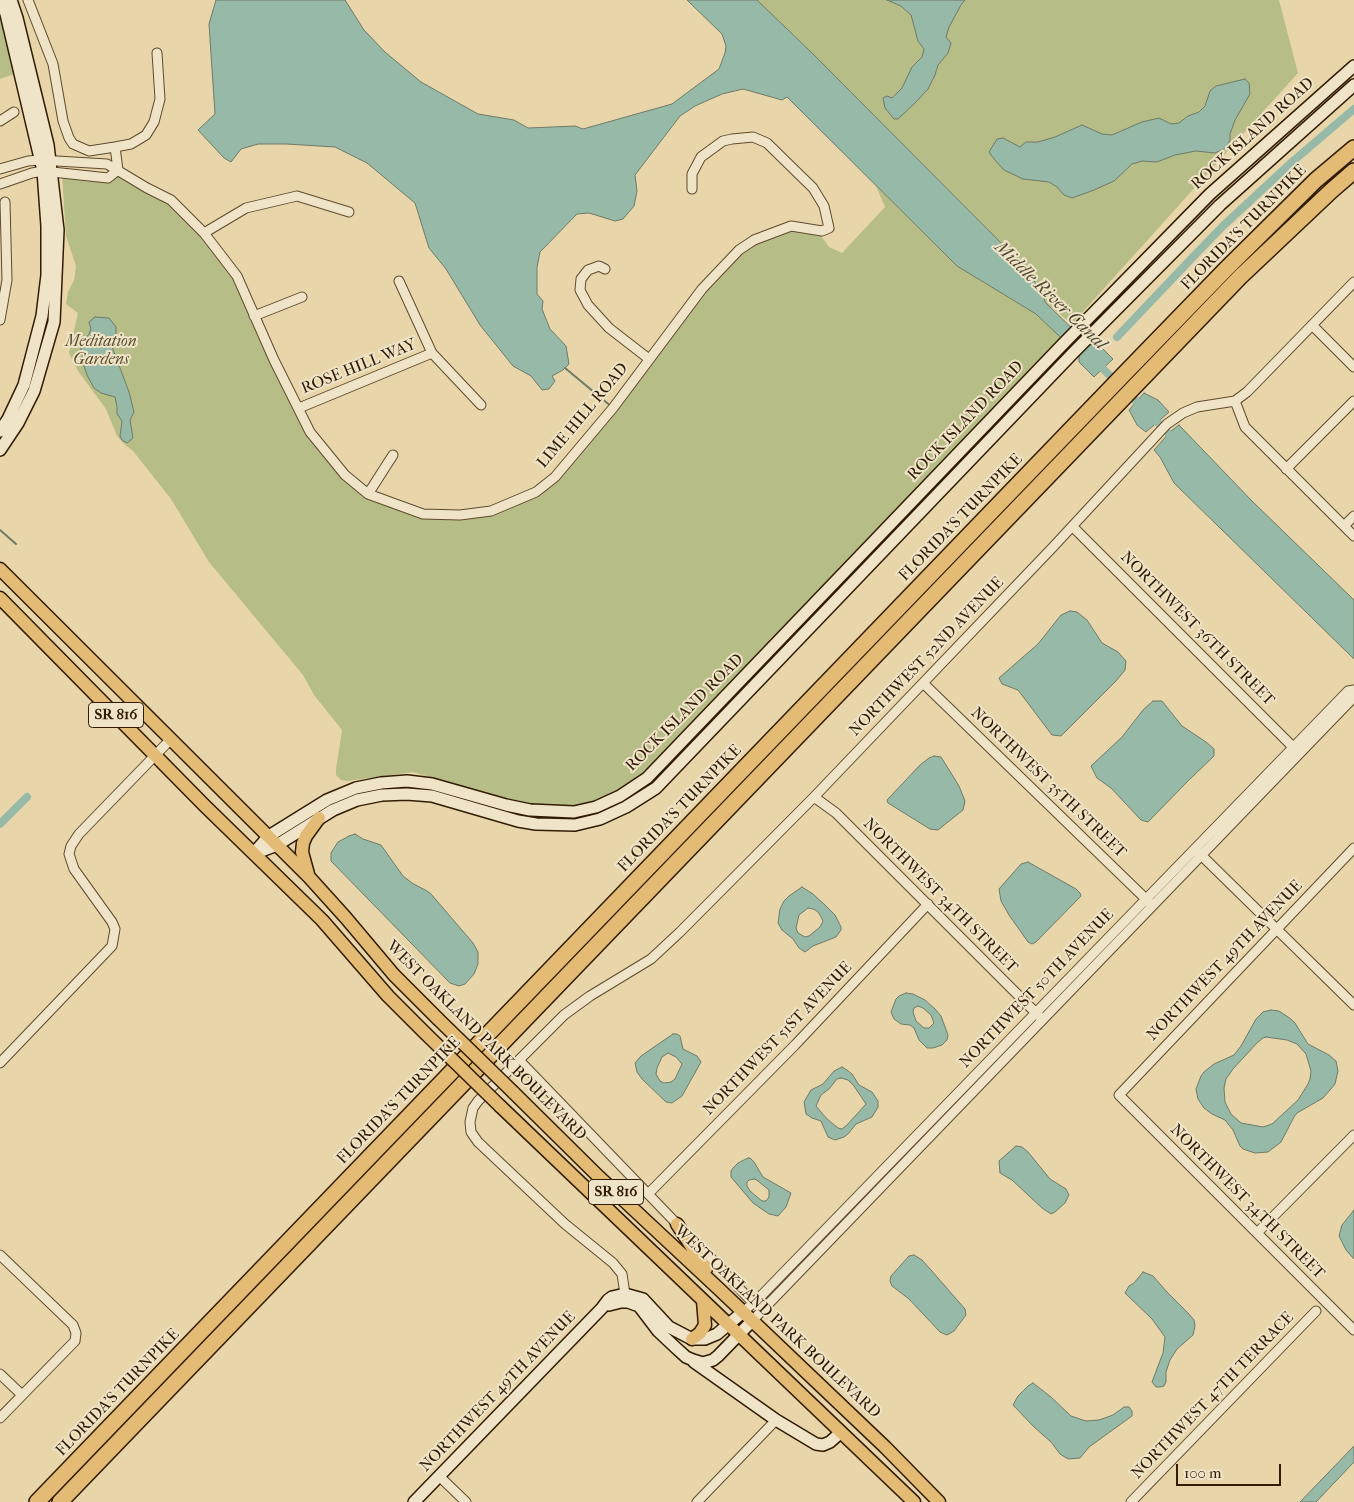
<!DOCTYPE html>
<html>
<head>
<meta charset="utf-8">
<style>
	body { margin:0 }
	#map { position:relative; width:1354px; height:1502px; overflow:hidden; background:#e8d6aa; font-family:"IM FELL French Canon",serif }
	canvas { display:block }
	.scale { position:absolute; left:1176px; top:1464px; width:105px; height:22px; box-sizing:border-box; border:2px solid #311c03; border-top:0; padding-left:6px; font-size:15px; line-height:18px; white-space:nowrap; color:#311c03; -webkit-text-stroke:4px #f0e4c8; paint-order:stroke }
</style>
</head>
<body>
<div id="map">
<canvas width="1354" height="1502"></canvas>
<div class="scale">100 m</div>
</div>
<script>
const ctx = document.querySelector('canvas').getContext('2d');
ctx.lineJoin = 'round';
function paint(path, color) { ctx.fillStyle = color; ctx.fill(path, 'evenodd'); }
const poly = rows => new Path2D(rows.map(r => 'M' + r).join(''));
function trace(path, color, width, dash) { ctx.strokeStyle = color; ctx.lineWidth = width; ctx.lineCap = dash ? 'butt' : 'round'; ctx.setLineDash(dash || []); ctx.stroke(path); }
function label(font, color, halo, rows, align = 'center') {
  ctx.font = font + ' "IM FELL French Canon",serif'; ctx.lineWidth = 4; ctx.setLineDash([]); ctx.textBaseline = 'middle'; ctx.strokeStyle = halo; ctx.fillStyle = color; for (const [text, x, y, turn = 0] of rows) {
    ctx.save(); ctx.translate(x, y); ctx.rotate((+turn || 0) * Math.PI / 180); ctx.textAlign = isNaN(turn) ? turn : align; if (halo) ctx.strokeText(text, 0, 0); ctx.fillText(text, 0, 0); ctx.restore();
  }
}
const green = poly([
	[757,0,1279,0,1298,73,1072,324,1045,302,1043,295,1026,268,814,55],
	[0,18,17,73,0,79],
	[118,170,171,200,237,276,310,432,368,494,423,514,491,511,536,492,554,477,649,359,739,250,791,226,821,236,829,247,842,253,885,207,876,186,957,266,1036,314,1064,340,646,775,599,805,553,809,498,798,413,772,347,781,341,780,336,775,336,769,342,730,314,695,303,675,209,562,171,499,133,451,124,444,117,436,106,409,78,371,69,353,78,313,66,304,68,292,74,280,76,266,66,236,62,174,108,178]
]);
const water = poly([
	[216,0,345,0,364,30,385,52,421,82,478,114,514,120,528,128,575,126,583,129,672,104,719,69,725,53,726,46,722,34,687,0,757,0,814,55,1026,268,1043,295,1045,302,1089,345,1099,345,1113,359,1094,377,1079,362,1079,355,1036,314,957,266,787,97,782,100,743,89,722,94,695,106,680,116,635,175,637,191,634,206,623,219,615,221,589,213,577,214,540,252,537,267,537,294,543,301,542,309,550,329,566,346,569,364,563,370,552,376,555,381,549,389,542,390,531,376,513,366,480,325,446,269,429,248,415,203,367,163,335,147,286,144,258,144,241,149,231,162,224,158,198,130,215,114,209,24,216,0],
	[887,0,965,0,961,5,949,27,946,37,951,43,948,53,938,65,935,75,928,89,916,102,898,119,894,119,885,108,883,98,887,96,892,98,902,88,912,67,922,57,924,49,918,41,911,15,901,6,887,0],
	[1245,79,1249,83,1250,94,1235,120,1230,134,1230,140,1226,148,1215,153,1196,151,1175,155,1157,162,1142,161,1132,164,1114,181,1094,190,1072,198,1064,195,1057,187,1049,182,1023,179,1004,170,994,159,989,152,997,139,1003,138,1020,147,1026,142,1038,142,1055,137,1082,125,1102,134,1112,135,1142,122,1159,118,1171,124,1179,123,1188,116,1199,112,1205,106,1210,91,1216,86,1245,79],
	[95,317,109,318,116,327,116,336,111,344,129,392,134,412,130,420,133,438,127,443,122,440,120,436,122,421,117,414,117,407,115,397,101,393,94,388,87,375,83,363,82,353,80,346,89,334,91,329,89,322,95,317],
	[1144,393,1158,400,1169,412,1146,432,1137,425,1129,410,1144,393],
	[1179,425,1252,501,1354,600,1354,659,1174,483,1160,457,1154,450,1171,431,1179,425],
	[1070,611,1077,612,1087,620,1102,643,1118,652,1126,661,1125,670,1116,681,1061,736,1052,735,1018,690,1002,684,999,678,1038,644,1061,615,1070,611],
	[1153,701,1162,701,1182,726,1206,742,1214,749,1214,756,1189,780,1148,822,1141,820,1111,788,1097,778,1091,766,1122,737,1143,710,1153,701],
	[934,756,941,757,959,786,965,801,963,810,938,830,930,829,888,803,887,800,920,765,929,758,934,756],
	[355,834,363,839,381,845,403,876,412,883,427,891,431,894,473,943,478,952,478,964,474,974,465,984,459,986,450,983,331,861,331,853,338,842,349,836,355,834],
	[1028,862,1076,889,1080,893,1081,896,1036,942,1032,944,1028,942,1021,932,1009,915,1001,901,999,889,1021,864,1028,862],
	[802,887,813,894,825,905,835,915,841,927,841,930,836,937,813,946,805,952,799,948,793,939,782,930,778,923,780,909,784,901,789,896,802,887],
	[808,908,813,909,817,911,820,915,823,921,820,927,809,936,805,937,798,933,796,928,799,915,808,908],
	[906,993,913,994,925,1000,935,1009,941,1016,948,1035,947,1040,942,1045,933,1048,927,1048,919,1040,914,1028,910,1025,901,1024,894,1019,891,1012,896,999,899,996,906,993],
	[918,1006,923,1008,931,1015,934,1023,929,1028,924,1028,916,1021,913,1012,914,1008,918,1006],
	[1271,1010,1279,1011,1291,1019,1295,1023,1308,1044,1329,1055,1336,1061,1338,1071,1335,1084,1330,1090,1323,1098,1297,1113,1294,1117,1281,1142,1268,1152,1255,1153,1243,1149,1240,1146,1233,1130,1225,1120,1212,1114,1204,1108,1198,1099,1196,1089,1201,1076,1204,1072,1214,1064,1234,1055,1241,1046,1256,1019,1263,1012,1271,1010],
	[1266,1037,1287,1040,1297,1044,1306,1054,1311,1071,1310,1079,1308,1084,1298,1100,1272,1124,1263,1127,1241,1123,1231,1114,1225,1102,1224,1088,1226,1079,1233,1069,1257,1043,1263,1038,1266,1037],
	[673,1034,677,1034,680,1036,683,1049,697,1056,701,1062,682,1096,672,1103,666,1102,642,1079,637,1072,635,1063,641,1056,673,1034],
	[668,1053,676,1057,682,1064,675,1079,671,1082,664,1083,660,1081,656,1074,657,1068,662,1057,668,1053],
	[842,1067,847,1070,852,1074,859,1085,872,1092,878,1101,878,1107,872,1117,856,1124,848,1134,844,1137,835,1140,828,1137,821,1121,812,1118,806,1114,804,1102,811,1090,823,1084,834,1071,842,1067],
	[841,1078,848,1080,854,1086,866,1104,847,1125,842,1129,838,1128,827,1119,816,1106,821,1095,829,1089,837,1079,841,1078],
	[1016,1146,1022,1147,1028,1152,1050,1179,1066,1189,1069,1195,1065,1203,1055,1212,1051,1214,1042,1208,1012,1180,1000,1173,999,1161,1016,1146],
	[748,1158,750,1158,754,1162,763,1177,791,1193,786,1207,778,1216,769,1214,753,1203,731,1177,731,1171,733,1168,738,1163,748,1158],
	[755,1179,758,1181,769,1190,769,1197,766,1201,762,1201,750,1191,747,1186,747,1182,749,1180,755,1179],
	[1354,1210,1354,1259,1346,1250,1339,1236,1342,1225,1354,1210],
	[914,1255,922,1260,931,1270,965,1309,966,1315,954,1331,947,1335,940,1332,909,1299,892,1286,890,1281,891,1276,909,1256,914,1255],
	[1143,1272,1153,1276,1167,1292,1188,1313,1194,1320,1195,1326,1193,1335,1177,1349,1170,1360,1166,1372,1166,1382,1164,1386,1160,1387,1156,1387,1152,1382,1163,1353,1165,1337,1152,1319,1125,1293,1129,1286,1134,1283,1143,1272],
	[1033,1383,1051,1397,1071,1416,1086,1421,1099,1420,1113,1415,1124,1407,1129,1407,1132,1411,1132,1416,1089,1447,1080,1458,1068,1459,1060,1454,1051,1442,1034,1427,1013,1405,1018,1396,1028,1386,1033,1383],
	[1354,1446,1354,1462,1316,1502,1300,1502,1354,1446]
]);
const stream = poly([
	[565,368,612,407],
	[0,530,16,544]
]);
const canal = poly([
	[1117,337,1192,258,1223,226,1292,162,1354,109],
	[1097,363,1142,407],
	[1150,415,1176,441],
	[0,824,27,797]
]);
const street = poly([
	[28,0,53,64,63,121,69,138,73,144,89,151,115,147],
	[0,121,14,112],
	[0,169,28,161,40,160,107,164,147,188,171,200,204,233,237,276,274,360,310,432,345,475,368,494,423,514,460,515,491,511,536,492,555,477,613,408,702,289,739,250,754,240,791,226,822,231,829,228,824,206,813,188,767,143,753,137,732,139,723,141,701,157,692,174,692,189],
	[118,170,115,147,131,144,146,135,154,122,160,99,157,53],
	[0,184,32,173,43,171,108,178,118,170],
	[204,233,246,208,297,196,349,212],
	[605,269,599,266,588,270,581,279,580,290,588,305,609,328,649,359],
	[399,281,432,353,481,405],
	[254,316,302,297],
	[0,320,7,280,5,202],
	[1312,325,1354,367],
	[1235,401,1245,427,1354,536],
	[299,408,432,353],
	[1286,469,1354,401],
	[368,494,393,455],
	[1344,526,1354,516],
	[1073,527,1297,751],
	[923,683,1149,902],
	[814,797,836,813,1039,1016],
	[1354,848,1119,1095,1354,1330],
	[1197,851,1354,1005],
	[519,1060,677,1224,695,1241,753,1303],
	[0,1063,112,946,115,929,112,922,74,869,69,854,71,846,79,834,171,739],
	[648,1194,795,1045,928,904],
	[1257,1233,1354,1135],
	[0,1255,73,1325,76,1333,75,1341,0,1418],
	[625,1294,622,1274,613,1263,565,1224,478,1142,471,1132,470,1122,473,1108,478,1101,564,1015,590,996,651,959,680,932,814,797,1053,547,1167,424,1183,413,1197,407,1235,401,1247,392,1354,282],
	[743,1312,760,1297,1348,691,1354,690],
	[752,1321,1354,697],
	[0,1374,22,1395],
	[439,1476,466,1502],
	[697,1502,776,1420],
	[1131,1502,1316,1311]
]);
const secondary = poly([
	[0,431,8,419,24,385,42,316,47,275,47,226,43,171,6,14,1,0],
	[0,450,18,423,34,391,54,322,58,230,48,145,17,18,11,0],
	[254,853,269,836,327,800,356,788,381,783,407,781,432,784,506,805,530,810,574,812,596,807,620,796,647,778,1063,344,1210,194,1354,66],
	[256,853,277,845,333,810,357,800,382,795,407,794,432,796,518,821,536,824,575,825,600,819,626,807,656,788,1073,353,1220,205,1354,85],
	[609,1305,621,1302,628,1302,639,1306,658,1331,675,1347,686,1357,693,1360,703,1363,713,1360,718,1356,752,1321],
	[694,1362,776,1420,816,1444,823,1445,830,1442,840,1433],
	[414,1502,602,1308,608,1300,612,1297,625,1294,643,1299,669,1327,692,1339,705,1339,717,1334,743,1312]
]);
const primary = poly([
	[0,569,309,877,346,918,394,975,438,1019],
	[0,598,205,806,322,920,388,996,425,1033],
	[308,874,302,852,303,843,306,836,319,818],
	[513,1092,599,1177,720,1290,885,1447,939,1502],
	[500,1106,914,1502],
	[677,1224,706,1269],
	[692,1339,700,1333,705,1325,703,1301]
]);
const highway = poly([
	[37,1502,1129,369,1227,268,1316,180,1354,148],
	[60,1502,1240,277,1331,191,1354,171]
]);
const primaryBridge = poly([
	[438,1019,513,1092],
	[425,1033,500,1106]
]);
const shields = [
	[116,715,55],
	[616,1192,55]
];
const shieldNames = [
	["SR 816",116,715],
	["SR 816",616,1192]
];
const streetNames = [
	["ROCK ISLAND ROAD",1253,134,-42],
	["FLORIDA'S TURNPIKE",1244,228,-45],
	["ROSE HILL WAY",359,367,-22],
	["LIME HILL ROAD",583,416,-50],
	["ROCK ISLAND ROAD",966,421,-46],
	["FLORIDA'S TURNPIKE",961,518,-46],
	["NORTHWEST 36TH STREET",1197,629,45],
	["NORTHWEST 52ND AVENUE",927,657,-46],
	["ROCK ISLAND ROAD",685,713,-45],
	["NORTHWEST 35TH STREET",1048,783,44],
	["FLORIDA'S TURNPIKE",680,809,-46],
	["NORTHWEST 34TH STREET",940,896,45],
	["NORTHWEST 49TH AVENUE",1225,961,-46],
	["NORTHWEST 50TH AVENUE",1037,989,-46],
	["NORTHWEST 51ST AVENUE",778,1039,-46],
	["WEST OAKLAND PARK BOULEVARD",486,1041,45],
	["FLORIDA'S TURNPIKE",399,1101,-46],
	["NORTHWEST 34TH STREET",1247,1202,45],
	["WEST OAKLAND PARK BOULEVARD",777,1322,43],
	["NORTHWEST 49TH AVENUE",498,1392,-46],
	["FLORIDA'S TURNPIKE",118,1393,-46],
	["NORTHWEST 47TH TERRACE",1213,1396,-46]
];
const parkNames = [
	["Meditation",101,342],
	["Gardens",101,360]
];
const waterNames = [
	["Middle River Canal",1050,296,44]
];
paint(green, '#b7bd87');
paint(water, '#97b9a8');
trace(water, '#6e7a66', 1);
trace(stream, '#6e7a66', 2);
trace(canal, '#97b9a8', 8);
trace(street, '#5f4a2d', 11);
trace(secondary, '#311c03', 14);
trace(primary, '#311c03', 15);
trace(highway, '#311c03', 18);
trace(street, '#f0e4c8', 9);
trace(secondary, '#f0e4c8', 11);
trace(primary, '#e4bb75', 12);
trace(highway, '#e4bb75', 15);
trace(primaryBridge, '#311c03', 15, []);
trace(primaryBridge, '#e4bb75', 12);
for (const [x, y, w] of shields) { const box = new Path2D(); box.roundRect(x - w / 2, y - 12.5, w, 25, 4); ctx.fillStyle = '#f0e4c8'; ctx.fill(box); trace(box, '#311c03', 1); }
label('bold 15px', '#311c03', null, shieldNames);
label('16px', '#311c03', '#f0e4c8', streetNames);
label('italic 16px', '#594c2b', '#f0e4c8', parkNames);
label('italic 18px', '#504b35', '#f0e4c8', waterNames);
</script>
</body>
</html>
